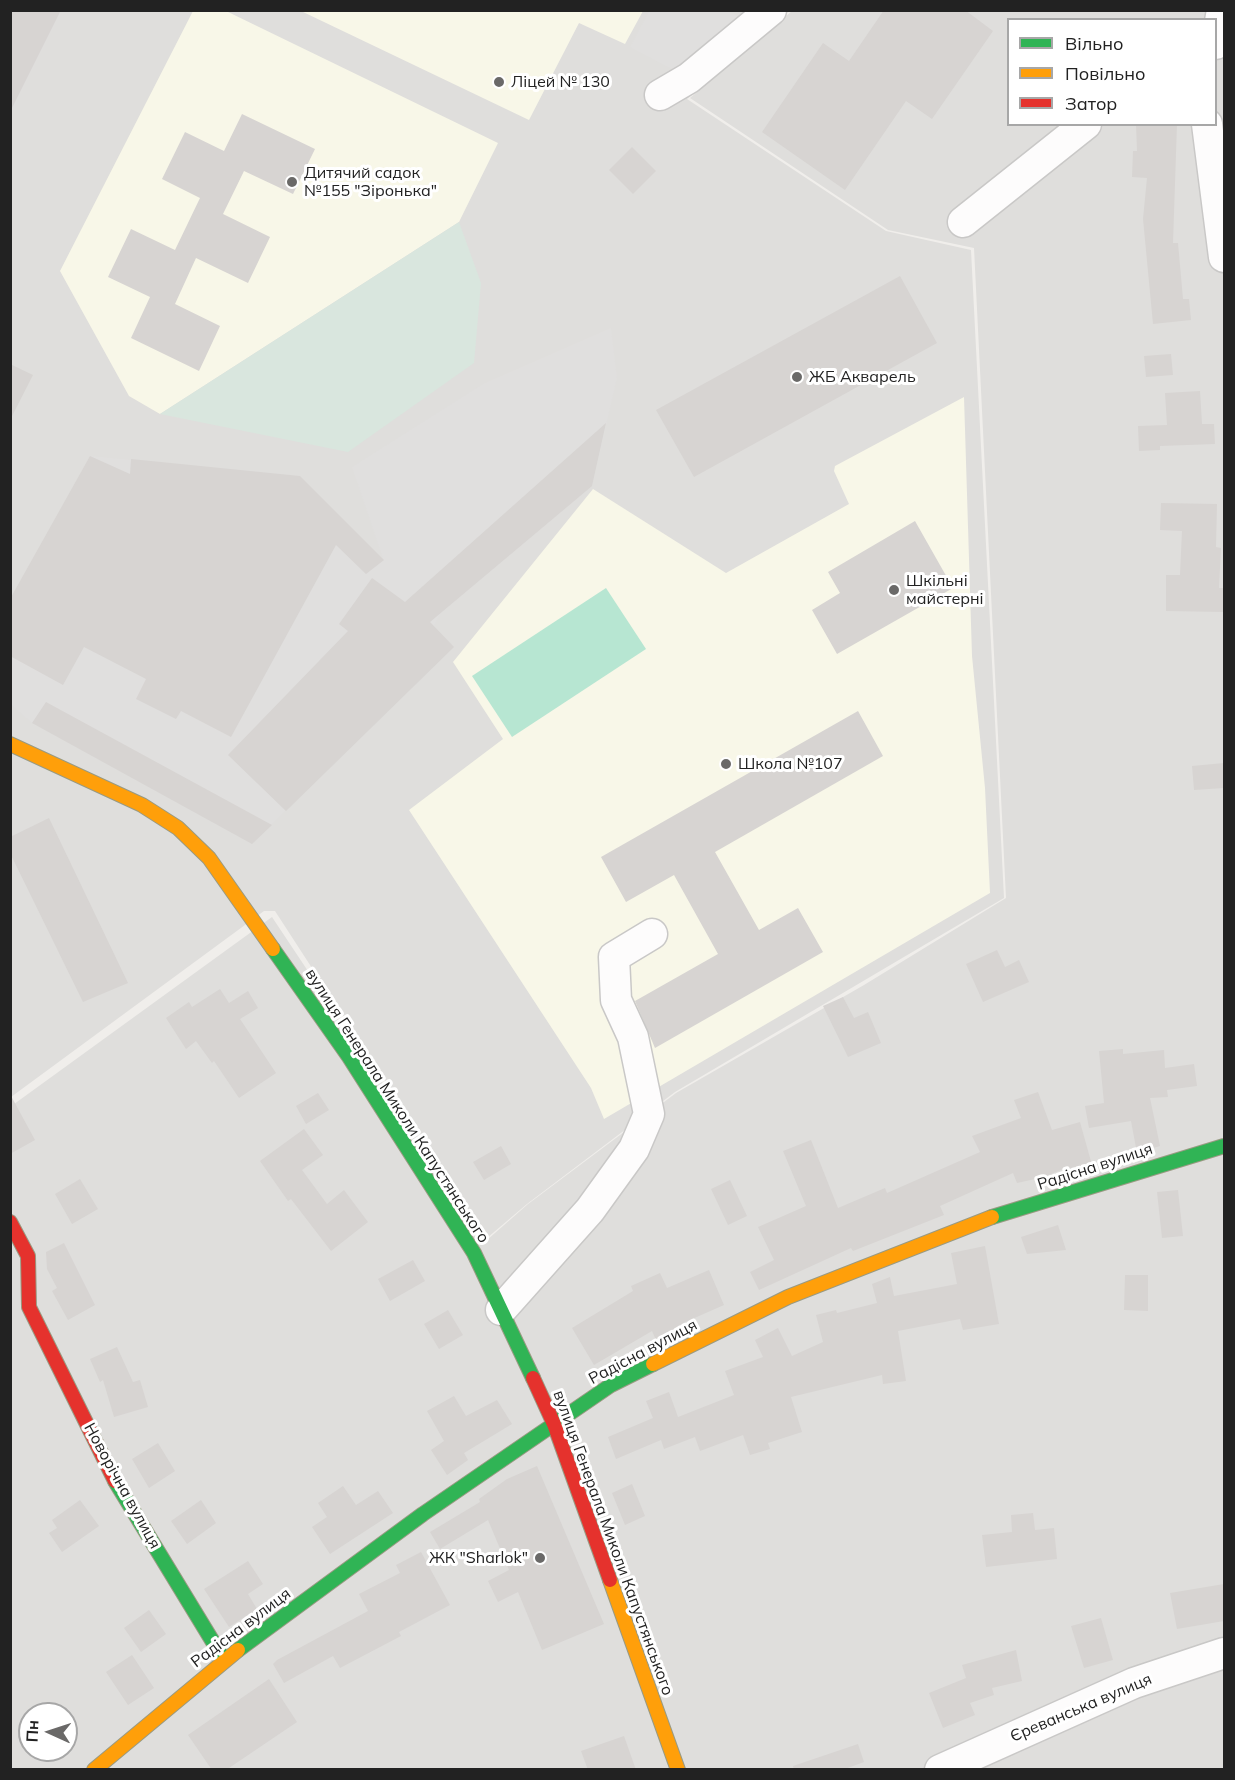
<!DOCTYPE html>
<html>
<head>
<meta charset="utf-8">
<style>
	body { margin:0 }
	#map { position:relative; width:1235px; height:1780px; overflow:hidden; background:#f0eeeb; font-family:Mulish,sans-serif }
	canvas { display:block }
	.frame { position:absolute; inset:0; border:12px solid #222; pointer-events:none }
	.legend { position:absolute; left:1007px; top:18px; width:210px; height:108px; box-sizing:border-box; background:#fff; border:2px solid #a7a7a7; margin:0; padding:8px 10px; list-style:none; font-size:18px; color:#222 }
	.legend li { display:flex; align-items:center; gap:12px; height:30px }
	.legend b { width:30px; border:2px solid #a7a7a7 }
	.north { position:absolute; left:18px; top:1702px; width:60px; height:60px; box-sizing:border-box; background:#fff; border:2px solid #a7a7a7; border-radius:50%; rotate:273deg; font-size:16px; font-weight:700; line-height:24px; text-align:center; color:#222 }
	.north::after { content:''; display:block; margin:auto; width:21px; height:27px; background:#6a6968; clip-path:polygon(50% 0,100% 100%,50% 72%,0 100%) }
</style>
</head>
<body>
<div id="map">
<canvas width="1235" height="1780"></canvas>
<div class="frame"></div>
<ul class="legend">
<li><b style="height:8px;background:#30b455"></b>Вільно</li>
<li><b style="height:8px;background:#ff9f0a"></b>Повільно</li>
<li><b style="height:8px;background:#e5322d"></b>Затор</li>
</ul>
<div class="north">Пн</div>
</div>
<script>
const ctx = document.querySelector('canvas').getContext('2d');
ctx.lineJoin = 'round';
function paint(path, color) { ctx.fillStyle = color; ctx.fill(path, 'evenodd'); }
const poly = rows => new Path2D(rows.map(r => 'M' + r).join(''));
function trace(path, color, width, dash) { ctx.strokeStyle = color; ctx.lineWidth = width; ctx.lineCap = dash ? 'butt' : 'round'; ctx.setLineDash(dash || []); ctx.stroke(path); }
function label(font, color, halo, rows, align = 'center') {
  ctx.font = font + ' Mulish,sans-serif'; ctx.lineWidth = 6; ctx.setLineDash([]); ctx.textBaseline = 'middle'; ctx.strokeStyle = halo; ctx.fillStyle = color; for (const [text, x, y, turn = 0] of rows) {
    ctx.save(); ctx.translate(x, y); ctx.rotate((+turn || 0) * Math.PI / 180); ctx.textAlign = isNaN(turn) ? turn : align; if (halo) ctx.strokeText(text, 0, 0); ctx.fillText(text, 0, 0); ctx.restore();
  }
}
const residential = poly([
	[11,11,789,11,687,99,886,231,971,250,1004,898,675,1092,527,1204,487,1238,275,911,264,911,11,1097],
	[792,11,1224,11,1224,1769,11,1769,10,1107,272,917,487,1240,528,1204,676,1093,864,985,1006,898,974,248,888,230,690,98],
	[1008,20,1216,20,1216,124,1008,124],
	[30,1714,66,1714,66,1750,30,1750]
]);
const education = poly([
	[193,11,226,11,498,143,459,222,160,414,129,396,60,271],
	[301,11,643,11,625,44,579,23,529,120],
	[964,397,972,656,985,788,990,893,604,1119,591,1088,409,810,503,739,453,662,593,489,726,573,849,504,834,471,835,466]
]);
const wetland = poly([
	[459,222,481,283,474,363,348,452,160,414]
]);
const pitch = poly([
	[606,588,646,649,512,737,472,676]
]);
const parking = poly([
	[649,11,727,11,755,24,689,78,630,47],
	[611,328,617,378,592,486,440,614,434,626,454,647,252,844,32,723,11,705,11,599,90,456,300,476,383,559,352,467,483,384]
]);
const building = poly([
	[10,10,61,10,10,112],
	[884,10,965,10,993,31,932,119,906,101,845,190,762,132,823,43,849,61],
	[242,114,315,149,293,194,244,171,223,214,270,237,248,283,196,258,175,304,220,326,199,371,131,338,150,297,108,277,131,229,175,250,200,198,162,179,185,132,224,151],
	[1136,124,1177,124,1173,243,1178,243,1183,299,1189,299,1191,320,1153,324,1143,219,1147,178,1132,177,1133,151,1137,151],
	[632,147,656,171,633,194,609,170],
	[900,276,937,343,694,477,656,410],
	[1171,354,1173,375,1146,377,1144,356],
	[10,364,33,375,10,420],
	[1200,391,1202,424,1214,424,1215,444,1160,446,1160,450,1139,451,1138,426,1167,425,1165,393],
	[606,423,592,486,430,622,454,647,286,811,228,755,348,631,339,624,372,578,405,602],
	[90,456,130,474,131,459,300,476,384,560,366,574,336,545,231,737,181,711,176,719,136,699,146,679,84,647,63,685,10,656,10,599],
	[1161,503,1217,504,1216,547,1221,548,1219,588,1224,588,1224,612,1166,611,1166,575,1180,575,1182,531,1160,530],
	[915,521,953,588,837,654,812,610,840,593,828,572],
	[46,702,272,825,252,844,32,723],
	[858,711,883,756,715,852,759,930,798,908,823,952,655,1048,635,1001,718,954,674,875,626,902,601,857],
	[1224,763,1224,788,1194,790,1192,766],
	[49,818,128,983,83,1002,10,853,10,837],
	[997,950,1005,967,1019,960,1029,982,983,1002,966,964],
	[220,989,229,1003,248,991,258,1008,240,1019,276,1073,239,1098,214,1061,212,1063,196,1041,186,1049,166,1018,189,1002,192,1007],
	[843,997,854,1018,868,1012,881,1043,848,1057,823,1006],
	[1123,1049,1123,1054,1164,1050,1165,1068,1194,1064,1197,1086,1167,1090,1168,1097,1150,1098,1160,1146,1137,1153,1131,1121,1089,1128,1085,1106,1104,1103,1099,1051],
	[1038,1092,1052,1130,1080,1122,1092,1165,1069,1171,1068,1167,1044,1177,1017,1183,1013,1173,940,1206,944,1215,853,1251,851,1248,759,1290,750,1272,774,1260,758,1227,806,1206,783,1151,811,1140,838,1208,885,1188,887,1193,980,1152,972,1136,1021,1118,1014,1100],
	[318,1093,329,1110,306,1124,296,1106],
	[10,1094,35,1140,10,1154],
	[304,1129,323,1155,302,1170,327,1204,344,1190,368,1222,331,1251,291,1199,288,1201,260,1161],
	[501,1146,511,1164,484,1180,473,1162],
	[80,1179,98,1209,72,1224,55,1194],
	[730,1180,747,1216,728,1225,711,1189],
	[1178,1190,1183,1236,1162,1238,1157,1192],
	[1058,1225,1066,1250,1027,1254,1021,1237],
	[64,1243,95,1305,68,1320,52,1291,57,1288,47,1269,46,1252],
	[985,1246,999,1324,963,1330,960,1319,898,1331,906,1381,883,1384,882,1375,791,1397,802,1432,768,1443,770,1449,750,1455,743,1435,700,1451,695,1437,664,1449,661,1440,616,1459,608,1437,653,1418,646,1401,669,1392,678,1417,734,1395,725,1371,763,1357,755,1340,778,1328,792,1356,823,1342,816,1315,836,1310,837,1313,877,1303,872,1284,890,1277,894,1296,957,1284,951,1253],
	[413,1260,425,1281,390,1301,378,1279],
	[709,1270,724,1305,683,1323,685,1327,656,1340,652,1331,594,1365,572,1328,633,1291,631,1286,660,1273,667,1288],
	[1125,1275,1148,1275,1148,1311,1124,1310],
	[448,1310,463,1335,439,1349,424,1324],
	[117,1347,133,1382,140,1380,148,1407,114,1417,103,1380,100,1382,90,1359],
	[454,1396,466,1416,497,1400,512,1424,464,1453,468,1460,447,1475,431,1450,444,1441,427,1411],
	[158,1443,175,1471,149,1488,132,1459],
	[537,1466,604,1624,542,1650,518,1592,498,1602,488,1581,509,1570,488,1520,440,1549,430,1532,480,1502,479,1499,507,1479],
	[632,1484,645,1516,625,1525,612,1493],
	[343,1486,356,1505,378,1491,393,1513,330,1554,312,1527,327,1517,318,1503],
	[80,1500,99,1526,62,1552,49,1533,57,1528,52,1520],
	[201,1500,216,1523,187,1544,171,1521],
	[1033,1513,1035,1530,1054,1528,1057,1559,986,1567,982,1535,1012,1532,1011,1515],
	[421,1552,450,1605,399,1632,401,1636,340,1668,333,1656,284,1683,273,1664,277,1660,368,1611,359,1594,400,1573,396,1565],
	[248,1561,263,1584,248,1594,257,1609,229,1627,204,1589],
	[1224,1584,1224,1621,1177,1629,1170,1593],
	[149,1610,166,1634,141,1652,124,1628],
	[1101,1618,1113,1660,1084,1668,1071,1626],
	[1016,1650,1022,1681,992,1688,994,1695,970,1703,975,1715,943,1728,929,1693,966,1678,962,1665],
	[132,1655,154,1688,128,1705,106,1672],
	[269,1679,297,1722,226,1770,212,1770,188,1735],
	[624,1736,636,1770,588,1770,581,1751],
	[858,1744,864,1762,842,1770,794,1770,793,1766]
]);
const street = poly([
	[1216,44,1222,10],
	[660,95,689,78,771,10],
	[1207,124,1224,257],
	[963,222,1086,124],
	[501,1310,590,1210,634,1149,649,1114,633,1037,616,1000,614,957,652,934],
	[940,1770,1134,1683,1224,1653]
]);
const fast = poly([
	[273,949,349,1057,474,1253,533,1378],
	[992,1217,1224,1146],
	[115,1481,224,1660],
	[238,1650,423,1514,611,1385,653,1364]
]);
const slow = poly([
	[10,744,142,805,178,828,209,858,273,949],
	[653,1364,788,1297,992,1217],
	[610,1580,678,1770],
	[94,1770,238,1650]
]);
const jam = poly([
	[10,1222,28,1256,29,1307,115,1481],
	[533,1378,554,1424,610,1580]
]);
const markers = [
	[499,82,6,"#6a6968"],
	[292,182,6,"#6a6968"],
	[797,377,6,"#6a6968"],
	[894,590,6,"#6a6968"],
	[726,764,6,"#6a6968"],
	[540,1558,6,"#6a6968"]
];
const poiNames = [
	["Ліцей № 130",511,82],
	["Дитячий садок",304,173],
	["№155 \"Зіронька\"",304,191],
	["ЖБ Акварель",809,377],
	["Шкільні",906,581],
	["майстерні",906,599],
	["Школа №107",738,764],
	["ЖК \"Sharlok\"",528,1558,"right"]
];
const streetNames = [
	["вулиця Генерала Миколи Капустянського",397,1106,57],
	["Радісна вулиця",1095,1167,-18],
	["Радісна вулиця",643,1352,-28],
	["Новорічна вулиця",122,1486,61],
	["вулиця Генерала Миколи Капустянського",613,1543,70],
	["Радісна вулиця",241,1628,-37],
	["Єреванська вулиця",1081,1708,-23]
];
paint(residential, '#dfdedc');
paint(education, '#f8f7e8');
paint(wetland, '#d9e6de');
paint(pitch, '#b7e6d2');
paint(parking, '#e0dfde');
paint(building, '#d7d4d2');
trace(street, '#c9c8c7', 33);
trace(fast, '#999a82', 16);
trace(slow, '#999a82', 16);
trace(jam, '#999a82', 16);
trace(street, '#fdfcfc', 30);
trace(fast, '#30b455', 14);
trace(slow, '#ff9f0a', 14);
trace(jam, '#e5322d', 14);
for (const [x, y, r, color] of markers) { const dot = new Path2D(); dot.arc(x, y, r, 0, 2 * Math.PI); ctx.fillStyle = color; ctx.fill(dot); trace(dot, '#fff', 2); }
label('16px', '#222', '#fff', poiNames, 'left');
label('16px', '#222', '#fff', streetNames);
</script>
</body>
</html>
